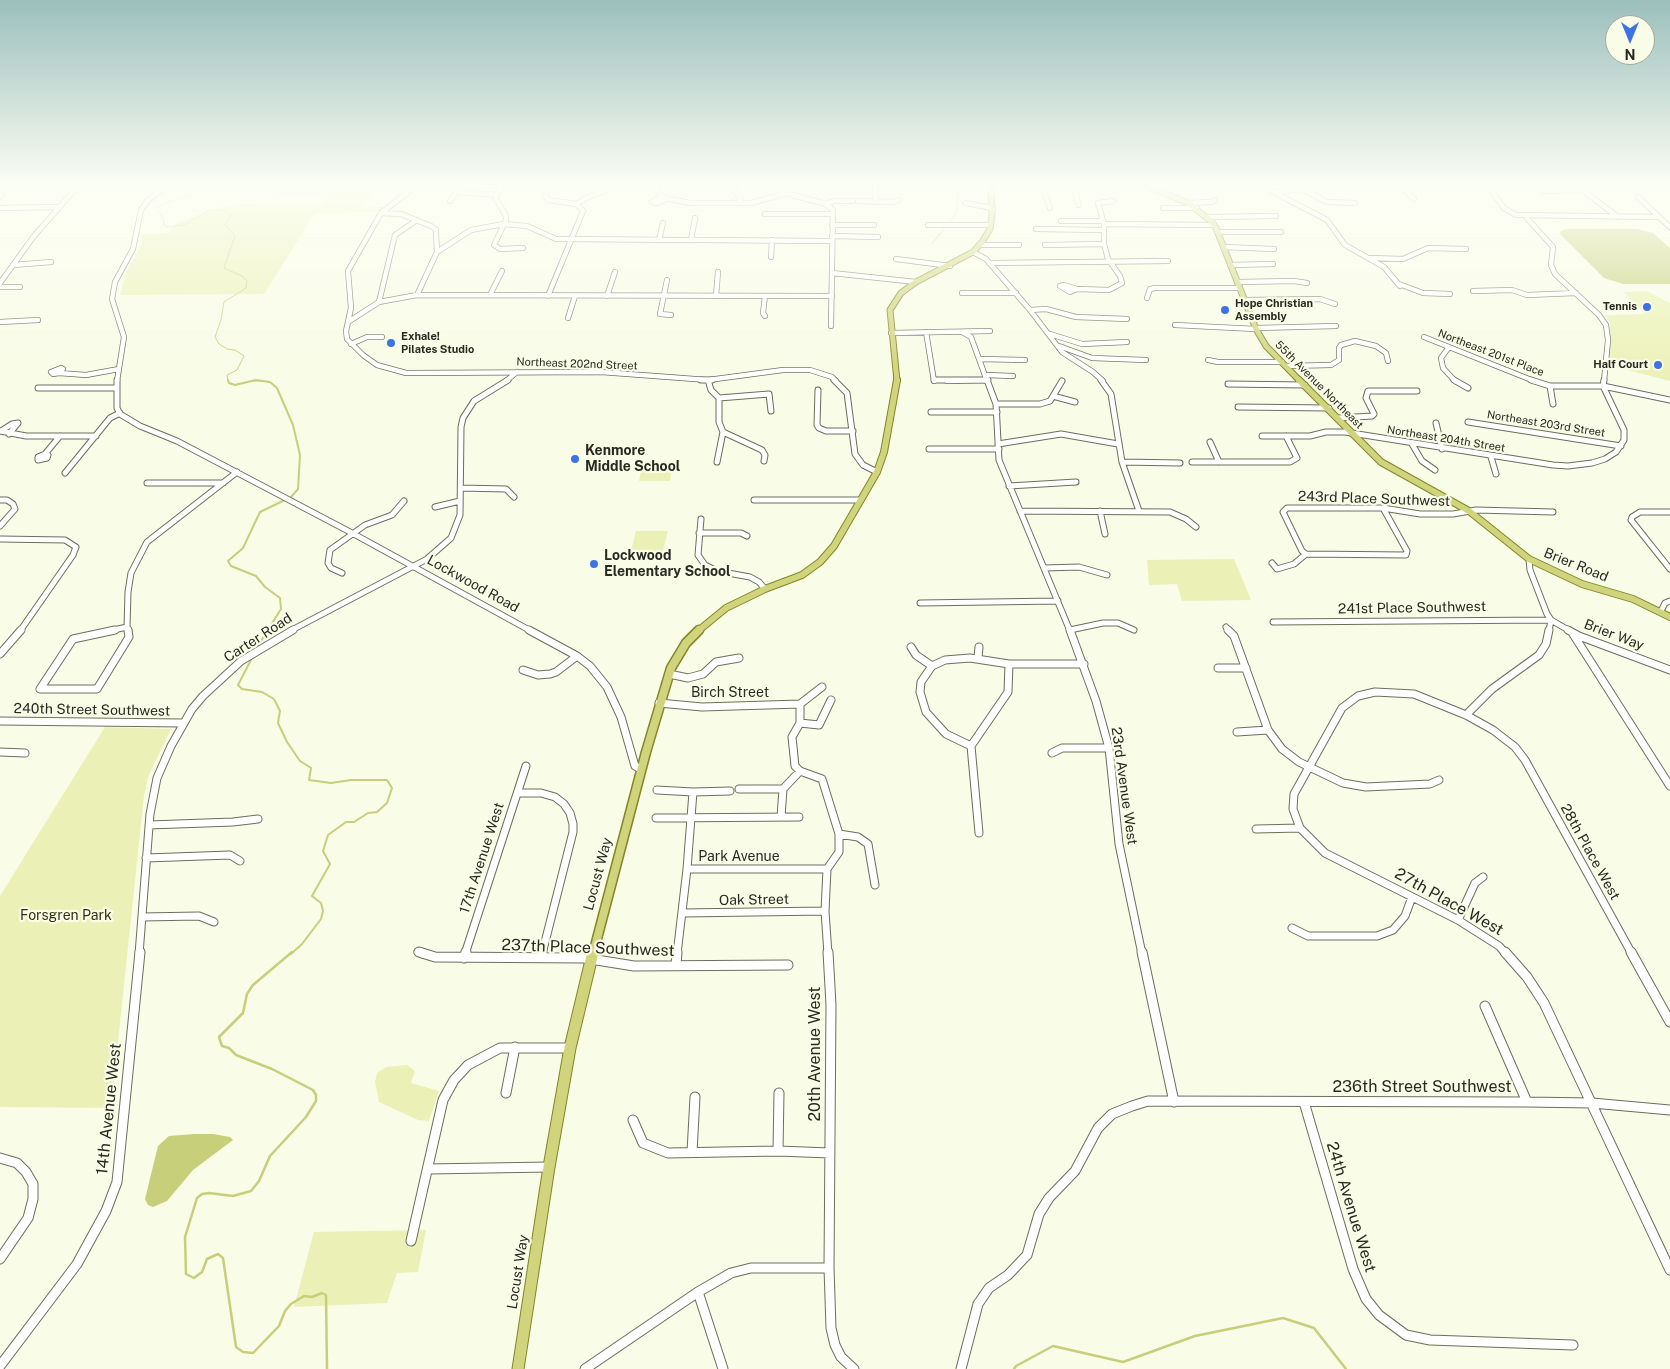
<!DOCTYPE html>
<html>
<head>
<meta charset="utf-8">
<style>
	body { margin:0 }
	#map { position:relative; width:1670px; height:1369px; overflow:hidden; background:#f9fce7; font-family:"Public Sans",sans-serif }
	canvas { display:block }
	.north { position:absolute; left:1605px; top:15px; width:50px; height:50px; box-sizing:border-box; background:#f9fce7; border:1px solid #a6a898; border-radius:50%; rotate:180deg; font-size:14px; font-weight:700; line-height:20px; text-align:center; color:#292922 }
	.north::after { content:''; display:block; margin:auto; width:18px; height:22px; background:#3d73e3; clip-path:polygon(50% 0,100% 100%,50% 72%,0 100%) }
</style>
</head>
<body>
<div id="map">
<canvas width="1670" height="1369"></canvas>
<div class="north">N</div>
</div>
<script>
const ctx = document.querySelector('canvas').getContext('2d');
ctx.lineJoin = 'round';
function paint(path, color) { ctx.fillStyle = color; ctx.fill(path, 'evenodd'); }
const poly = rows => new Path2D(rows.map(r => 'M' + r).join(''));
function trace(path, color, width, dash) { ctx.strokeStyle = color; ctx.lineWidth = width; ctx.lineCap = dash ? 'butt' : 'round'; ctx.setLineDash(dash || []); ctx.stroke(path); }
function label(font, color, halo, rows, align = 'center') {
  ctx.font = font + ' "Public Sans",sans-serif'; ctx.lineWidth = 4.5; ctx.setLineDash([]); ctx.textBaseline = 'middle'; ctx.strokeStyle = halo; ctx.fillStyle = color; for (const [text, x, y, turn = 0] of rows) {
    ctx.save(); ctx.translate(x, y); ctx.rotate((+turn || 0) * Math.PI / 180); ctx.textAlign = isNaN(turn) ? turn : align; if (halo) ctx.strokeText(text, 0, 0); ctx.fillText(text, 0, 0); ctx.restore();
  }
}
const green = poly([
	[284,186,330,186,322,197,275,197],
	[335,186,379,186,365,205,383,207,376,212,322,213,314,215,264,294,120,295,126,272,142,244,140,234,167,233,176,223,221,207,238,204,322,205],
	[1647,291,1670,303,1670,381,1608,365,1610,324,1605,315,1645,314,1624,292],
	[642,466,672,466,670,481,639,481],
	[636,531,668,531,661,558,629,559],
	[1234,559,1251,600,1182,601,1177,584,1149,585,1147,560],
	[105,727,171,729,148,777,144,796,111,1108,0,1107,0,896],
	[407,1065,415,1071,411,1083,439,1091,429,1121,418,1120,379,1102,375,1082,377,1073,386,1067],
	[426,1230,418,1272,397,1273,387,1303,294,1307,314,1232]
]);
const water = poly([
	[1567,229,1637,229,1653,233,1670,248,1670,284,1623,284,1604,278,1560,234,1561,231],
	[194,1134,213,1134,230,1137,233,1140,193,1170,167,1201,153,1207,148,1205,145,1199,158,1146,169,1136]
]);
const streamFar2 = poly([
	[200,186,194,194,162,204,157,210,164,219,164,225,168,227,184,225,210,210,223,210,231,215,225,225,235,236,224,268,242,276,247,281,246,288,224,302,221,320,215,337,219,344,227,349,235,350,244,356,237,370,227,375,228,381],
	[932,244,957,212,958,186],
	[253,381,261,381]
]);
const streamFar1 = poly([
	[228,380,229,383,235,385,256,380,270,382,277,388,293,425,300,455,298,489,291,497,260,512,243,548,228,561,231,566,256,576,265,587,280,598,281,609,256,649],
	[252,658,238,685,242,689,262,692,274,699,280,711,278,723,287,742,300,761,311,768,309,780,331,783,351,780,387,780,392,788,387,803,377,812,368,813,354,822,346,822,328,835,323,851,330,864,312,896,321,903,323,911,321,919,302,944,291,954]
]);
const stream = poly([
	[292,952,253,985,247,994,243,1013,219,1037,222,1046,229,1048,236,1055,272,1069,313,1090,316,1095,316,1101,306,1117,270,1156,259,1181,251,1191,233,1196,209,1193,202,1194,197,1198,185,1237,186,1274,194,1278,202,1272,207,1259,218,1254,223,1258,236,1347,243,1352,253,1353,279,1326,285,1311,291,1304,304,1296,312,1297,322,1293,326,1295,327,1369],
	[1014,1369,1016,1366,1053,1346,1123,1362,1195,1336,1283,1318,1314,1328,1346,1369]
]);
const minorFar3 = poly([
	[416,186,381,213,348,271,351,308,346,331,347,339,363,355,377,365,406,373,601,372,708,380,783,370,810,370,832,377,836,381],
	[503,186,495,197,506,216,506,220,494,245,500,249,523,248],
	[549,186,545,195,548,200,577,204],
	[657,186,658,192,665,198,690,203,751,203,787,193],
	[778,186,792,195,826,204,833,210,831,326],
	[875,186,876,201],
	[1042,186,1050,208],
	[1073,186,1079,205],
	[1262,186,1327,220,1345,245,1384,267,1400,286],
	[1400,186,1414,199],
	[1488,186,1504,208,1516,215,1659,217],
	[1577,186,1618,217],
	[732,187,740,197,741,203],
	[1543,191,1581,190],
	[456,192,496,195],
	[1275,192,1302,189,1327,202,1355,203],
	[662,196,652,202,657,203,667,199],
	[0,197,2,195,1,192],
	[1638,197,1670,227],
	[450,201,461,186],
	[858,201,893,202,899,200],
	[965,203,993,208],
	[1188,203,1212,202,1215,200],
	[577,204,586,198,607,190,611,186],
	[826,204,834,201,853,201],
	[0,208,58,207],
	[1163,208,1197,208],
	[381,213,401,214,431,226,436,230,437,252,417,295],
	[765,214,833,214],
	[1525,216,1553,247,1551,265,1555,274,1599,315,1606,325,1608,340,1604,381],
	[1207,217,1276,216],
	[1061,221,1103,221],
	[1104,224,1214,225],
	[832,225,874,225],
	[928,225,990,225],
	[1036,229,1104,230],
	[1217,232,1281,232],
	[832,236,878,237],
	[659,240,663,223],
	[691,240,695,218],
	[979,245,1019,245],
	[1045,245,1104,244],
	[1223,247,1274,249],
	[437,252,471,230,504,224,527,226,556,239,832,241],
	[973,252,986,259,1030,310,1062,352,1093,372,1103,381],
	[771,257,772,240],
	[1370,258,1403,259,1428,248,1466,249],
	[896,259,950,266],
	[989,263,1168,261],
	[13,265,51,262],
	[1230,265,1273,264],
	[832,273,916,282],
	[667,280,660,314,671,315],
	[1237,282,1294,281,1307,283],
	[0,283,34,236,78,186],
	[1399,284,1423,293,1450,294],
	[1064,285,1077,289,1070,292,1060,286,1064,285],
	[0,287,20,287],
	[1077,289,1109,290,1122,283,1120,276,1108,259,1104,244,1104,224,1098,203,1113,201],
	[1473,291,1512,290,1527,295,1576,293],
	[962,293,1016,293],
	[490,295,502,271],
	[548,296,583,211,577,204],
	[607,296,615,272],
	[716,296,718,272],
	[765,296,763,313,765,316],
	[1147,298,1150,289,1155,288,1240,288],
	[1244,300,1320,299,1335,304],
	[379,302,395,235,417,220],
	[1030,310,1046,309,1076,317,1127,319],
	[568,318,575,296],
	[0,322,38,320],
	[348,322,379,302,417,295,832,296],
	[1175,325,1256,329],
	[1256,328,1336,326],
	[926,332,934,381],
	[962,332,971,337,987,381],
	[891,333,990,331],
	[1050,334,1082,344,1127,342],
	[1424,337,1534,381],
	[351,344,367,337,382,337],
	[1059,346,1092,358,1146,360],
	[1449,347,1441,358,1443,368,1455,381],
	[980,359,1025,360],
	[1208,360,1218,362,1282,362],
	[1286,366,1331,365,1339,360,1339,348,1341,345,1355,341,1376,346,1386,353,1388,361],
	[61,368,63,369,59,373,53,374,51,372,61,368],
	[59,373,86,375,119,369],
	[986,375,1013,376],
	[117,381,124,337,112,299,115,282,133,249,141,210,148,200,167,186],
	[506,381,517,372],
	[947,381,988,380]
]);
const minorFar2 = poly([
	[117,380,117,408,120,414,140,426,177,441,352,533,531,631],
	[701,380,712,380],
	[708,380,711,390,719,398,719,422,723,432,717,462],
	[834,380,847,393,855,454,863,465,877,472],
	[934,380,988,380],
	[987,380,996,404,999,460,1070,631],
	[1101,380,1111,394,1122,462,1139,511],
	[1454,380,1468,388],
	[1531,380,1550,386,1603,386,1670,400],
	[1228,384,1305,385],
	[1550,386,1553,404],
	[38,388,116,388],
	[818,390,817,425,819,428,826,431,853,431],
	[1053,396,1062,381],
	[719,398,769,394,771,411],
	[996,404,1040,404,1050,401,1053,396,1075,402],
	[1238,407,1329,408],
	[931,412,997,412],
	[1339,418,1372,416,1374,414,1366,398,1368,391,1417,391],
	[1468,422,1621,446],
	[1436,423,1442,449],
	[0,431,26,436,96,436],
	[1,431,12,424,18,423,9,434],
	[723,432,762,450,765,455,764,461],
	[1262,436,1310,436,1326,432,1345,432,1553,465,1568,466,1592,463,1605,459,1616,452,1624,440,1624,430,1603,386,1604,380],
	[1210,442,1219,462],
	[998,444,1061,434,1118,444],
	[1412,444,1422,461,1435,470],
	[929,449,999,449],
	[45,454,48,455,47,458,38,460,38,457,45,454],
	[45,454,60,436],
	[1491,457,1496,474],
	[1122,462,1180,463],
	[1192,462,1290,462,1297,458,1286,436],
	[65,473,110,418,120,413],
	[147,483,223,483],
	[1009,486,1076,482],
	[461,488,506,489,514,497],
	[0,500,7,500,13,504,15,509,0,526],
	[754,500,861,500],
	[435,507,460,501],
	[1020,511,1170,512,1186,519,1196,527],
	[1100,511,1105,534],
	[1670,512,1640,512,1632,517,1631,520,1670,569],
	[701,519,698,555,705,565,717,571,750,577,759,582,765,589],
	[699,533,741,533,747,536],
	[0,539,65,540,76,547,73,555,20,631],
	[1306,554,1302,551,1283,512,1287,508,1383,508,1420,514,1453,514,1476,510,1553,512],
	[1529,559,1530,570,1547,614,1551,620,1570,631],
	[1272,563,1277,569,1294,564,1306,554,1406,555,1407,551,1383,508],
	[1044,568,1079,567,1107,575],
	[342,573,331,568,328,563,330,550,365,525,392,515,404,501],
	[920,603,1058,601],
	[1661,611,1665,603,1670,601],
	[1273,622,1551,620],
	[127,627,128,592,131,573,147,542,237,472],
	[1226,627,1229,631],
	[1070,630,1103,623,1118,623,1134,630],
	[109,631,127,627,128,631],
	[290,631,427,559,451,538,460,515,461,427,463,418,474,401,508,380],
	[1549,631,1551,620]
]);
const minorFar1 = poly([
	[115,630,73,639,40,689,97,689,129,637,128,630],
	[529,630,577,656,590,666,607,687,621,717,635,766,641,769],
	[1070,630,1096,701,1109,748,1119,844,1142,954],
	[1228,630,1234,636,1268,730,1282,749,1299,762,1343,783,1366,787,1430,784,1439,780],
	[1568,630,1579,636,1670,670],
	[1573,634,1670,786],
	[911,647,916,655,932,666,945,660,970,658,1009,664,1084,664],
	[0,654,21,630],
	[978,658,979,647],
	[932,666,921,682,920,692,926,712,946,734,971,746],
	[1218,668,1246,668],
	[523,670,538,675,550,674,556,672,577,656],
	[669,674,688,678,703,674,716,662,739,658],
	[822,687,800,704,800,723,792,737,795,766,800,771,822,779,839,834,839,852,827,869,825,911,828,954],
	[659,703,702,707,800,704],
	[1466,715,1492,689,1539,655,1546,644,1549,630],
	[0,721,183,723],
	[800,723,819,725,831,700],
	[1237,732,1268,730],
	[0,752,25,753],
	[1052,753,1062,748,1109,748],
	[739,789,783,789],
	[657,790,693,792,687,869],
	[693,792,730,791],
	[518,793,541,793,555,797,564,804,570,813,573,824,573,832,542,954],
	[781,817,783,789,800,771],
	[656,818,799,817],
	[149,825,233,822,258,819],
	[1256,829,1300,828],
	[979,833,971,746,1008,692,1009,664],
	[839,834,858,837,868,844,875,885],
	[146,858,230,855,240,861],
	[683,913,825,911],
	[142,917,199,916,214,922],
	[1458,920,1475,883,1483,877],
	[1292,928,1308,936,1377,936,1393,930,1405,916,1412,897],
	[418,952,423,954],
	[139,954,150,814,157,778,171,746,192,709,203,696,241,661,293,630],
	[465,954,526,766],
	[677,954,687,869,827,869],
	[1506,954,1499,946,1458,920,1325,853,1300,828,1293,809,1294,794,1342,708,1358,696,1375,692,1414,694,1466,715,1493,730,1515,747,1525,760,1632,954]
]);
const minor = poly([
	[419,952,435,957,584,958,634,966,788,965],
	[828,952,831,1005,829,1268,831,1328,835,1345,841,1357,854,1369],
	[1142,952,1174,1102],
	[1505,952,1527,977,1544,1003,1670,1270],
	[1631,952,1670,1022],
	[541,957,542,952],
	[464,958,466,952],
	[676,965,677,952],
	[1485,1006,1527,1102],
	[506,1093,515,1047],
	[1304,1102,1353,1269,1366,1299,1379,1315,1406,1335,1430,1340,1573,1345],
	[633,1120,643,1143,668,1153,778,1151,830,1153],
	[778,1151,779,1093],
	[692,1152,695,1097],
	[0,1158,17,1163,26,1172,33,1184,33,1199,28,1218,0,1259],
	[428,1169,549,1167],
	[411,1241,443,1100,454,1080,468,1065,500,1048,570,1048],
	[698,1292,723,1369],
	[0,1366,77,1264,106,1211,117,1182,140,952],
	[585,1369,698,1292,731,1273,751,1268,829,1268],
	[961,1369,978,1304,989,1288,1008,1275,1027,1255,1039,1214,1049,1198,1075,1171,1098,1128,1112,1114,1132,1106,1148,1101,1527,1102,1592,1103,1670,1110]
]);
const majorFar3 = poly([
	[1147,186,1188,203,1211,221,1216,228,1256,329,1266,346,1300,381],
	[897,381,890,310,901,293,916,282,973,252,982,242,990,229,992,214,991,186]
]);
const majorFar2 = poly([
	[1299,380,1381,462,1469,511,1529,559,1582,584,1633,599,1670,617],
	[698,631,726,608,765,589,802,575,820,562,834,546,877,472,884,452,897,380]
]);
const majorFar1 = poly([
	[593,954,646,752,671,668,686,643,699,630]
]);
const major = poly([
	[518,1369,549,1167,570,1048,593,952]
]);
const markers = [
	[1647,307,5,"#3d73e3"],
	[1225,310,5,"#3d73e3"],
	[391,343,5,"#3d73e3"],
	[1658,365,5,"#3d73e3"],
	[575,459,5,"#3d73e3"],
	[594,564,5,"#3d73e3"]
];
const farPoinames = [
	["Hope Christian",1235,304],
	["Assembly",1235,317],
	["Tennis",1637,307,"right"],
	["Exhale!",401,337],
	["Pilates Studio",401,350],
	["Half Court",1648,365,"right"]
];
const farStreetnames = [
	["Northeast 201st Place",1491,353,21],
	["Northeast 202nd Street",577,364,2],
	["55th Avenue Northeast",1319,385,45],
	["Northeast 203rd Street",1546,424,9],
	["Northeast 204th Street",1446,439,9]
];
const poiNames = [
	["Kenmore",585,451],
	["Middle School",585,467],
	["Lockwood",604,556],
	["Elementary School",604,572]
];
const streetNames = [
	["243rd Place Southwest",1374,499,2],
	["Brier Road",1576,565,22],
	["Lockwood Road",473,584,29],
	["241st Place Southwest",1412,608,-1],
	["Brier Way",1614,635,21],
	["Carter Road",258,638,-33],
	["Birch Street",730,693],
	["240th Street Southwest",92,710,1],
	["23rd Avenue West",1124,786,82],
	["28th Place West",1590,852,61],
	["Park Avenue",739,857],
	["17th Avenue West",482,858,-72],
	["Locust Way",598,874,-75],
	["Oak Street",754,900,-1],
	["Locust Way",518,1272,-81]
];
const parkNames = [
	["Forsgren Park",66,916]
];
const nearStreetnames = [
	["27th Place West",1449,902,29],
	["237th Place Southwest",588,948,2],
	["20th Avenue West",815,1054,-90],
	["236th Street Southwest",1422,1087],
	["14th Avenue West",109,1109,-84],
	["24th Avenue West",1351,1207,73]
];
paint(green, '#ebf1b6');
paint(water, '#c7cf7a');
trace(streamFar2, '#c7cf7a', 1);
trace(streamFar1, '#c7cf7a', 2);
trace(stream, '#c7cf7a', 2.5);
trace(minorFar3, '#6c6e5d', 6);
trace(minorFar2, '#6c6e5d', 7);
trace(minorFar1, '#6c6e5d', 9);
trace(minor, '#6c6e5d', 11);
trace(majorFar3, '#818725', 7);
trace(majorFar2, '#818725', 8);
trace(majorFar1, '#818725', 11);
trace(major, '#818725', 13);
trace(minorFar3, '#fff', 4.5);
trace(minorFar2, '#fff', 5);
trace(minorFar1, '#fff', 7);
trace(minor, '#fff', 9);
trace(majorFar3, '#d0d57d', 5);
trace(majorFar2, '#d0d57d', 6);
trace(majorFar1, '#d0d57d', 8);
trace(major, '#d0d57d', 11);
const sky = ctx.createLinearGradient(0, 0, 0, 378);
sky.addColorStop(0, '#9bbfbc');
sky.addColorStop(0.49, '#fcfef4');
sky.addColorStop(1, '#fcfef400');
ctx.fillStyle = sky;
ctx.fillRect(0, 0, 1670, 378);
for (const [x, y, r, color] of markers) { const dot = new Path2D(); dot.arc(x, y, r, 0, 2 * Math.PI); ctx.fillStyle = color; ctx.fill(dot); trace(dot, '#f9fce7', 2); }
label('bold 11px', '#292922', '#f9fce7', farPoinames, 'left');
label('11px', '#292922', '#f9fce7', farStreetnames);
label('bold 14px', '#292922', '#f9fce7', poiNames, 'left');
label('14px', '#292922', '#f9fce7', streetNames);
label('14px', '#31330e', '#f9fce7', parkNames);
label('16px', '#292922', '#f9fce7', nearStreetnames);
</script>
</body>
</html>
